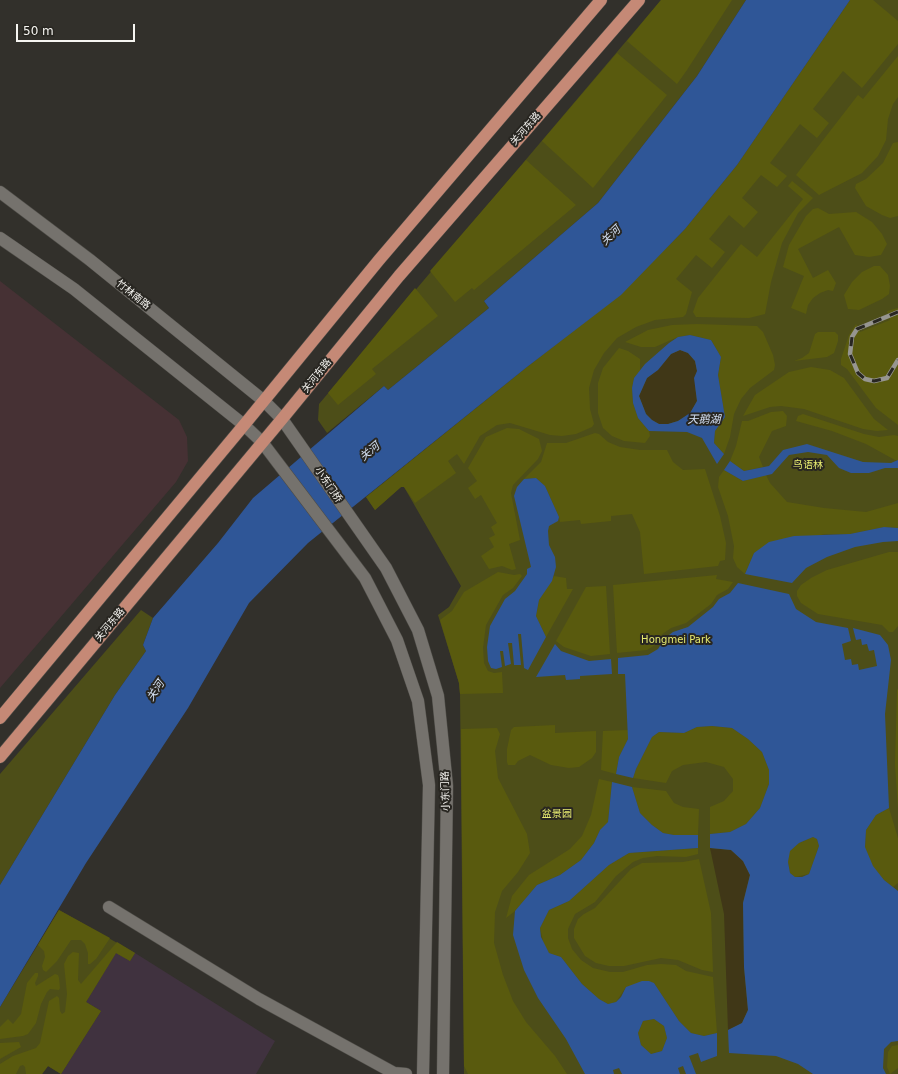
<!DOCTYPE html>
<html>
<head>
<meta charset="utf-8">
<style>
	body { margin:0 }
	#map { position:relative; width:898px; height:1074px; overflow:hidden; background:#32302b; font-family:"DejaVu Sans",sans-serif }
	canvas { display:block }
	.scale { position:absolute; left:16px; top:24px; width:119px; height:18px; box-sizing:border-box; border:2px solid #f6f5f1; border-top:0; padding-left:5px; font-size:12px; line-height:14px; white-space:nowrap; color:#f6f5f1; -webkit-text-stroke:3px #282621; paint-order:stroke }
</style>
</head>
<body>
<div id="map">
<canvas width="898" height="1074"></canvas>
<div class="scale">50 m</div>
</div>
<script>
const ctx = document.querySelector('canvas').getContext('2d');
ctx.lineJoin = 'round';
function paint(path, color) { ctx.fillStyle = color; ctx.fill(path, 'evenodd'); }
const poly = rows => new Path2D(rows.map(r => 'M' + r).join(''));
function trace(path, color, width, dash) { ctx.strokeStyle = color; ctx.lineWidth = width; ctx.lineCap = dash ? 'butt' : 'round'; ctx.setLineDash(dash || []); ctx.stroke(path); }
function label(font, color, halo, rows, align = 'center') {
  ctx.font = font + ' "DejaVu Sans","Noto Sans SC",sans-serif'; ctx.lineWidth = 4; ctx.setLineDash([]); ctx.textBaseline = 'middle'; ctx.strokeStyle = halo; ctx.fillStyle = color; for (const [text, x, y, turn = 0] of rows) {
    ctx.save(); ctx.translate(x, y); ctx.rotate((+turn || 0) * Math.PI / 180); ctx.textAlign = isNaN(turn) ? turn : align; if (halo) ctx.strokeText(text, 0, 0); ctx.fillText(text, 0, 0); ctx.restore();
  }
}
const commercial = poly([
	[0,281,179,420,187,437,188,461,176,482,0,688]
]);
const education = poly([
	[116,952,130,961,135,953,275,1041,256,1074,61,1074,101,1011,86,1002]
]);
const green = poly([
	[661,0,746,0,697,76,598,203,484,301,489,308,388,390,384,386,327,433,318,420,319,404],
	[850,0,898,0,898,1074,464,1074,460,694,459,683,438,615,449,607,461,586,404,487,401,487,375,510,366,497,527,367,620,295,685,229,737,165],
	[141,610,153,618,143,645,146,651,115,695,0,885,0,774],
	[59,910,135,953,130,961,116,953,86,1002,101,1011,61,1074,48,1066,42,1074,0,1074,0,1007]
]);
const forest = poly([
	[661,0,732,0,687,70,677,84,627,41],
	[850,0,873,0,898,21,898,44,862,88,843,71,813,109,829,123,817,138,800,124,770,163,787,176,777,187,761,175,742,198,758,212,744,228,729,215,709,239,725,252,712,268,696,255,676,279,692,292,686,314,683,317,655,320,636,327,617,338,604,353,594,370,589,388,590,409,594,424,592,427,576,434,562,436,550,435,510,423,497,425,480,436,464,464,457,454,448,461,456,473,415,503,404,487,401,487,375,510,366,497,527,367,620,295,685,229,737,165],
	[617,53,667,95,593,188,542,141],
	[898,56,898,97,893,104,888,119,886,140,878,156,862,173,819,195,796,175,858,95,863,99],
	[898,142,898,216,890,218,882,215,866,206,855,188,856,184,866,179,883,163,893,143],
	[526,160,576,205,474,290,472,288,455,302,430,271],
	[792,181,813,198,798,213,782,243,771,282,765,314,749,318,696,317,693,312,698,298,741,244,757,257,803,199,788,186],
	[818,208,829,214,856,212,872,222,882,234,887,244,881,255,869,257,855,255,839,227,798,249,813,278,828,270,836,283,833,291,828,290,820,293,813,298,808,305,806,314,791,308,804,276,783,267,789,245,806,216,813,209],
	[874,266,880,266,888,275,890,286,889,294,882,299,859,310,848,309,844,295,852,282,862,272],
	[415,288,438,316,372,369,376,374,338,405,328,393],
	[898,308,898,425,876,408,847,369,841,365,841,359,849,335,856,324,860,332,890,320,887,311],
	[697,324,757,326,763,332,773,355,775,365,774,370,750,388,741,399,734,414,730,437,724,454,714,443,715,431,725,417,718,375,721,357,711,340,690,335,678,337,655,347,641,347,625,342,648,330,672,325],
	[818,332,835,332,838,335,838,341,834,353,827,357,794,361,802,358,809,353,815,334],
	[619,348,628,351,640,359,640,371,634,378,632,388,633,403,638,418,649,431,650,436,645,443,624,441,612,436,603,428,598,413,598,383,603,368],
	[811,367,830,370,844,378,874,419,888,430,877,431,863,429,804,409,781,406,770,407,743,416,755,395,789,372],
	[783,411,787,416,786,426,772,431,759,457,763,467,744,471,730,461,736,446,742,421,748,421,771,412],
	[803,414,864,434,879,437,894,435,898,436,898,460,895,460,866,444,832,431,796,421,798,416],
	[507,428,519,429,539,439,542,451,538,459,513,485,511,493,520,540,509,544,516,569,512,570,502,566,489,569,481,556,494,547,489,538,495,535,491,527,497,523,481,495,475,499,468,488,477,481,468,468,486,437],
	[595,433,599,434,608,442,620,447,640,450,667,450,673,462,683,470,705,469,720,516,726,543,725,560,720,561,718,566,644,574,640,532,632,514,611,516,611,521,581,524,580,520,560,522,559,517,545,486,536,478,524,479,541,462,547,443,566,443],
	[724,470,743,481,766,475,770,483,787,502,824,508,866,512,898,503,898,528,884,527,850,534,825,534,754,553,745,574,737,567,733,558,734,546,728,516,718,487,719,477],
	[889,552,898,552,898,626,893,632,889,632,882,625,818,614,801,603,797,596,797,591,801,585,811,578,827,570],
	[498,572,514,575,520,574,522,576,513,588,503,595,486,625,483,648,484,663,488,671,494,673,502,672,503,693,460,694,459,683,440,620,452,611,464,592],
	[717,575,716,579,733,582,728,589,717,595,711,604,686,623,671,628,661,635,655,645,647,650,617,653,613,585],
	[554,576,566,578,567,589,573,589,546,637,536,616,539,600],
	[606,586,610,654,591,656,564,647,556,641,586,587],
	[897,689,898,690,898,809,895,764],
	[555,725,555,733,596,731,596,752,592,758,579,767,569,768,551,765,530,755,518,761,515,765,508,765,507,762,507,749,511,730,514,727],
	[712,726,732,728,748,739,762,752,769,770,769,784,760,808,746,824,730,832,710,834,710,807,724,801,733,791,733,779,724,767,706,762,683,765,672,771,666,783,633,778,636,769,652,737,659,732,684,733,697,727],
	[497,728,500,734,495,751,498,778,527,834,530,853,518,872,502,891,495,912,494,943,503,975,513,1001,526,1022,555,1056,567,1074,468,1074,464,1066,461,729],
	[628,730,628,739,619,757,616,774,601,770,603,731],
	[599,779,612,782,608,822,600,830,594,843,581,860,560,875,537,885,515,911,506,918,512,896,529,875,570,849,582,836,591,815],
	[632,787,666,791,674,803,683,807,699,809,698,835,674,835,663,833,652,825,640,813],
	[889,808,898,838,898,883,893,887,884,880,872,866,865,848,866,830,876,815],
	[813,837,817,839,819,846,809,874,795,877,790,873,788,862,789,851,799,843],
	[698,848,698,854,686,857,657,856,643,858,633,862,616,876,595,902,575,914,568,929,568,938,572,949,581,960,593,968,610,972,623,972,647,965,661,964,676,965,686,971,713,977,717,1033,704,1036,691,1033,679,1021,654,983,626,987,616,1002,608,1004,599,999,582,984,561,957,549,953,544,945,540,928,549,910,569,901,609,865,629,853],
	[699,859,711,913,713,972,702,970,678,960,661,958,624,966,609,966,596,963,585,956,574,938,574,929,578,919,584,914,595,908,631,869,642,863,683,862],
	[59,910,110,938,96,959,90,964,88,964,88,953,85,944,81,940,71,940,57,961,46,972,43,970,42,966,45,957,44,951,38,945],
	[117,942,135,953,130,961,116,953,86,1002,101,1011,61,1074,48,1066,42,1074,26,1074,25,1067,23,1065,20,1066,16,1074,0,1074,0,1064,13,1056,36,1048,40,1043,49,1001,57,996,59,998,60,1011,62,1014,65,1012,67,994,64,964,68,956,73,952,79,953,78,980,81,984],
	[35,973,38,973,38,976,35,983,36,986,55,974,58,975,59,978,60,988,59,990,50,989,47,992,41,1004,36,1023,28,1034,23,1036,0,1039,0,1027,8,1019,13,1024,21,1014,27,983],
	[654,1019,664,1026,667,1038,662,1051,651,1054,641,1045,638,1033,643,1021],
	[19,1042,21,1047,0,1059,0,1043],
	[898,1045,898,1068,890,1074,887,1067,888,1052,892,1046]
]);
const sand = poly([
	[680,350,688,353,695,361,697,371,695,385,697,401,690,414,678,421,668,424,659,424,652,420,646,414,639,396,647,378,658,369,671,354],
	[710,848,731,850,743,861,750,875,743,903,744,967,748,1010,742,1023,728,1030,724,914]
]);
const water = poly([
	[746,0,850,0,737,165,685,229,621,295,527,367,308,543,249,603,188,708,86,863,0,1007,0,885,115,695,146,651,143,645,153,618,218,543,253,498,384,386,388,390,489,308,484,301,598,203,697,76],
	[690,335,711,340,721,357,718,375,725,417,715,431,714,443,724,454,717,464,702,438,687,432,649,431,638,418,633,403,632,388,634,378,645,364,669,343,678,337],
	[680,350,688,353,695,361,697,371,694,378,697,401,690,413,678,421,668,424,659,424,652,420,646,414,639,396,647,378,658,370,671,354],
	[807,444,863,462,891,463,898,460,898,468,885,468,869,473,851,473,839,468,827,455,808,452,789,455,772,474,743,481,724,470,730,461,744,471,769,466,783,450],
	[536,478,545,486,559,517,558,521,549,526,548,531,549,545,555,557,556,567,552,581,539,600,536,616,546,637,528,670,524,668,521,634,518,634,521,665,514,665,512,643,508,643,511,664,505,666,503,651,500,651,502,667,496,669,491,668,488,661,487,647,490,626,505,599,515,591,527,574,527,569,531,567,514,496,517,487,524,479],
	[884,527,898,528,898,541,883,542,855,547,827,557,806,568,792,583,745,574,754,553,769,542,794,536,850,534],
	[738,583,789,594,796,609,816,622,848,628,851,641,842,644,845,660,851,659,852,665,858,664,859,670,877,666,874,650,869,651,867,644,862,645,861,639,856,640,853,628,880,635,888,645,891,660,885,714,889,808,876,815,866,830,865,847,873,866,884,880,898,891,898,1041,891,1042,884,1049,883,1068,886,1074,813,1074,798,1064,776,1056,729,1053,728,1030,742,1023,748,1010,744,967,743,903,750,875,743,861,731,850,710,848,710,834,730,832,746,824,760,808,769,784,769,770,762,752,748,739,732,728,712,726,697,727,684,733,659,732,652,737,636,769,633,778,616,774,619,757,628,739,625,674,618,674,618,658,648,655,658,649,665,638,673,632,688,627,713,607,719,599,730,593],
	[813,837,817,839,819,846,809,874,802,877,795,877,790,873,788,862,790,851,799,843],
	[555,644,561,651,589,661,611,659,612,674,580,676,580,679,566,680,565,675,536,677],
	[612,782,632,787,640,813,652,825,663,833,674,835,698,835,698,848,629,853,609,865,569,901,549,910,540,928,541,937,549,953,561,957,582,984,599,999,608,1004,616,1002,621,997,626,987,642,981,649,981,654,983,679,1021,691,1033,704,1036,717,1033,717,1056,701,1062,698,1053,689,1056,696,1074,686,1074,683,1066,678,1068,680,1074,622,1074,619,1068,613,1070,614,1074,585,1074,566,1039,538,998,524,970,513,935,515,911,537,885,560,875,581,860,594,843,600,830,608,822],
	[654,1019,664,1026,667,1038,662,1051,651,1054,641,1045,638,1033,643,1021]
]);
const street = poly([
	[109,907,259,999,394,1073,406,1074]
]);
const secondary = poly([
	[0,192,90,260,264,401,282,419,386,568,418,630,438,696,447,786,443,1074],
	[0,238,74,289,244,425,262,442,365,578,397,640,418,701,429,785,423,1074]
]);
const primary = poly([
	[0,718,244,425,379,260,601,0],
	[0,757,282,419,399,276,639,0]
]);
const rail = poly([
	[898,312,857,329,852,337,850,354,858,373,865,379,874,381,887,378,898,360]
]);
const streetNames = [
	["关河东路",526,129,-49],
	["竹林南路",133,295,39],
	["关河东路",317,376,-51],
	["小东门桥",328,485,55],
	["关河东路",110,625,-50],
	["小东门路",446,791,-92]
];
const parkNames = [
	["鸟语林",808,465],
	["Hongmei Park",676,640],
	["盆景园",557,814]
];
const waterNames = [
	["关河",611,236,-44],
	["天鹅湖",704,420],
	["关河",370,452,-40],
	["关河",156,691,-56]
];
paint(commercial, '#463134');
paint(education, '#40323f');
paint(green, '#4d4e18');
paint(forest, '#595a0e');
paint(sand, '#403717');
paint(water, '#2f5697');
trace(street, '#4f4d48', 13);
trace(secondary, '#4f4d48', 13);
trace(primary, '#4f4d48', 13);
trace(street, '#75726d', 12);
trace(secondary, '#75726d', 12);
trace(primary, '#c58976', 12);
trace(rail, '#969590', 4.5);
trace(rail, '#282621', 3, [9]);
label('10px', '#f6f5f1', '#282621', streetNames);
label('10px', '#e7eb70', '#282621', parkNames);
label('italic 11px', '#d6e2f5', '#282621', waterNames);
</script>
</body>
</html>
